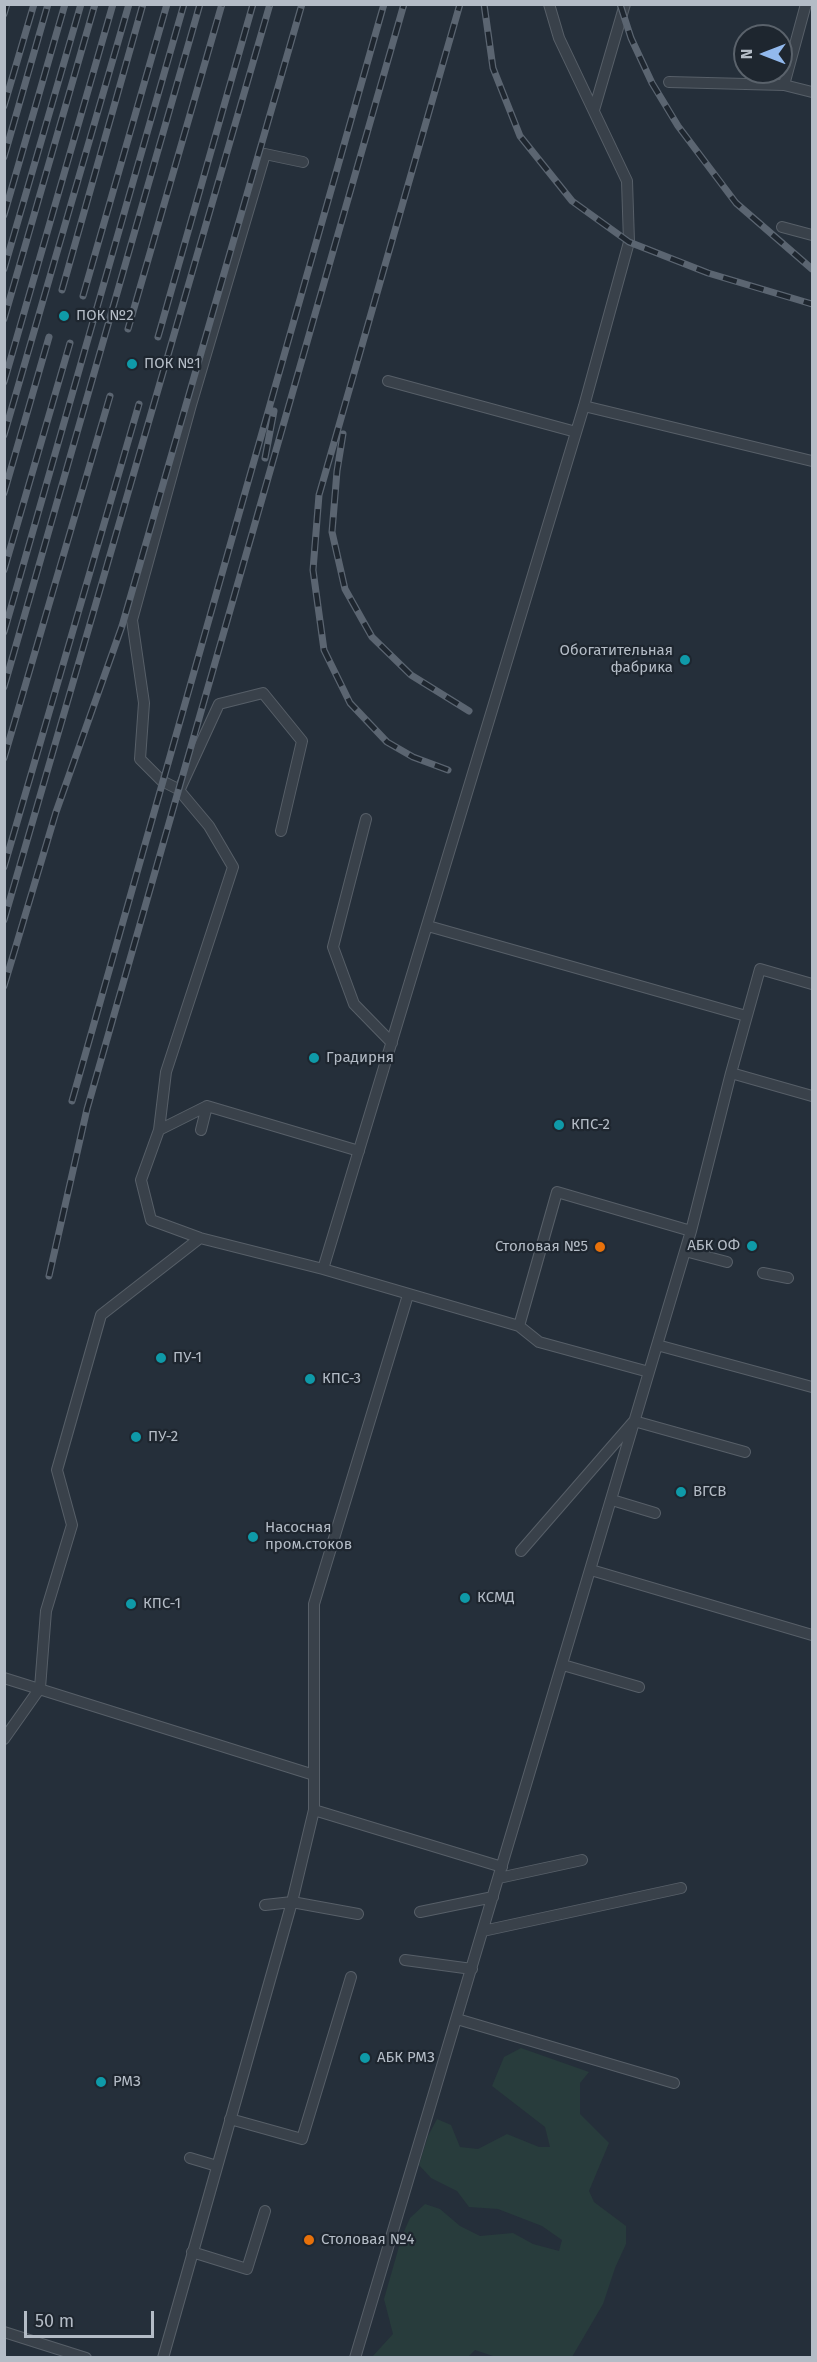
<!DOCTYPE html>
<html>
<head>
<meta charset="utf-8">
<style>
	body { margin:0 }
	#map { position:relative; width:817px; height:2362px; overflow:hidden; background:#252f3a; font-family:"Fira Sans",sans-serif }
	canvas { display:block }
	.frame { position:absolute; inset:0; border:6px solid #b4bcc6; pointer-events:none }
	.north { position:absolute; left:733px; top:24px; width:60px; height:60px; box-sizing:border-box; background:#1e262f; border:2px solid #5a626b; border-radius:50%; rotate:270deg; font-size:16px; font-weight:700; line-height:24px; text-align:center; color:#b4bcc6 }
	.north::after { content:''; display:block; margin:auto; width:21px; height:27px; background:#92b9ed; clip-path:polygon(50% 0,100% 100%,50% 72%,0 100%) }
	.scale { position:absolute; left:24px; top:2311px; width:130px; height:27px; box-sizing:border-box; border:3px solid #b4bcc6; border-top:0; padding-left:8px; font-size:18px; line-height:21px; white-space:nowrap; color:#b4bcc6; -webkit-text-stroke:4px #1e262f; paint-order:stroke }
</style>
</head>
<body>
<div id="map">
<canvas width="817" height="2362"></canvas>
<div class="frame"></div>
<div class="north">N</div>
<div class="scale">50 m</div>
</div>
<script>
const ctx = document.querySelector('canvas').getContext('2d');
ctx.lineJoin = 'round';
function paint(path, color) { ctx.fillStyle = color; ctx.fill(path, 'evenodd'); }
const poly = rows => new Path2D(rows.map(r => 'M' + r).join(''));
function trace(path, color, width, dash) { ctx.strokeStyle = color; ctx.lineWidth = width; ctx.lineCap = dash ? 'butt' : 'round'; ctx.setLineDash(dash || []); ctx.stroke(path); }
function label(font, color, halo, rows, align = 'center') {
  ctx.font = font + ' "Fira Sans",sans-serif'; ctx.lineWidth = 4.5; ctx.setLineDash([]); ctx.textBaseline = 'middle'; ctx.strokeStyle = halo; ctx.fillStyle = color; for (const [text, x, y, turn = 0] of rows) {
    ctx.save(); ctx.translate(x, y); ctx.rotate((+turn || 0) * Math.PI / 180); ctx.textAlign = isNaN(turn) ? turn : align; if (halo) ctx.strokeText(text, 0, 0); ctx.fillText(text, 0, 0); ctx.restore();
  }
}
const green = poly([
	[521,2048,589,2072,580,2083,580,2114,609,2143,589,2191,594,2202,626,2226,626,2244,615,2268,603,2304,572,2357,496,2357,475,2350,468,2357,372,2357,393,2334,384,2299,402,2236,410,2218,425,2204,440,2209,460,2226,480,2236,513,2233,533,2244,559,2251,562,2240,542,2226,498,2209,469,2207,457,2191,431,2178,419,2165,428,2136,437,2119,451,2125,460,2147,478,2149,507,2134,539,2147,550,2147,545,2127,492,2086,504,2057]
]);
const lane = poly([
	[669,82,784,85,812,92],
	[784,85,806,4],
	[594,110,625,4],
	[782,227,812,235],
	[388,381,576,432],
	[584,406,812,461],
	[179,791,219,704,263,693,302,741,281,831],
	[366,819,333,947,354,1004,392,1043],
	[428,926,746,1016],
	[731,1073,760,969,812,984],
	[207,1106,159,1130,141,1180,151,1220,200,1238,323,1269,519,1326,539,1342,649,1372],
	[159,1130,166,1072,233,867,209,826,178,789,162,781,140,759,144,703,132,620,191,405,265,154,303,162],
	[201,1130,207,1106,359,1151],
	[685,1251,727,1262],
	[323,1269,584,406,629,242,627,181,559,38,549,4],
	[763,1273,788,1278],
	[408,1295,314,1604,314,1810,502,1867],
	[519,1326,557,1192,691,1231],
	[657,1345,812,1387],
	[612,1500,655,1513],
	[521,1551,634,1421,745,1452],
	[591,1570,812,1635],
	[563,1665,639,1687],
	[4,1678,314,1775],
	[4,1739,40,1688,46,1611,72,1525,57,1470,101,1315,200,1238],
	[499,1878,582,1860],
	[265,1905,292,1902,358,1914],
	[420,1912,493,1897],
	[483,1931,681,1888],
	[405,1960,472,1969],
	[457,2019,674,2083],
	[230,2119,302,2139,351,1977],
	[190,2158,217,2166],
	[192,2252,247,2269,265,2211],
	[4,2332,86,2358],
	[163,2358,292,1902,314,1810],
	[355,2358,691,1231,731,1073,812,1096]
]);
const rail = poly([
	[484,4,493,68,520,136,572,201,629,242,708,273,812,304],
	[620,4,631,38,652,83,678,126,736,203,812,269],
	[4,14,7,4],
	[4,106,34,4],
	[4,157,48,4],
	[4,215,65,4],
	[4,269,81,4],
	[62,290,143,4],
	[83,296,167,4],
	[4,319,95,4],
	[128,329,222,4],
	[158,337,253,4],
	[4,382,113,4],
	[343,434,337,471,332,532,345,589,372,637,411,675,469,711],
	[4,435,129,4],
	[265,458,274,411],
	[4,493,49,337],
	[4,570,70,343],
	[4,632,184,4],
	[4,687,200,4],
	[4,758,110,396],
	[448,770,413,757,387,742,350,703,324,650,313,570,319,495,460,4],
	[4,867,139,404],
	[4,920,270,4],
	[4,986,56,812,122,626,302,4],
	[72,1101,384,4],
	[49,1276,87,1109,404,4]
]);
const markers = [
	[64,316,6,"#0f9aa8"],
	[132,364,6,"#0f9aa8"],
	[685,660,6,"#0f9aa8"],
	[314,1058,6,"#0f9aa8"],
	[559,1125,6,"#0f9aa8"],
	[752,1246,6,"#0f9aa8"],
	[600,1247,6,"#e8710a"],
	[161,1358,6,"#0f9aa8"],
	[310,1379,6,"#0f9aa8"],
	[136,1437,6,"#0f9aa8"],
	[681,1492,6,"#0f9aa8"],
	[253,1537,6,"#0f9aa8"],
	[465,1598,6,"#0f9aa8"],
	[131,1604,6,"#0f9aa8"],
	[365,2058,6,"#0f9aa8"],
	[101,2082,6,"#0f9aa8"],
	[309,2240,6,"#e8710a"]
];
const poiNames = [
	["ПОК №2",76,316],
	["ПОК №1",144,364],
	["Обогатительная",673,651,"right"],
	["фабрика",673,668,"right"],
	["Градирня",326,1058],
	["КПС-2",571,1125],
	["АБК ОФ",740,1246,"right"],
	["Столовая №5",588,1247,"right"],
	["ПУ-1",173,1358],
	["КПС-3",322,1379],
	["ПУ-2",148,1437],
	["ВГСВ",693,1492],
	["Насосная",265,1528],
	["пром.стоков",265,1545],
	["КСМД",477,1598],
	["КПС-1",143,1604],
	["АБК РМЗ",377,2058],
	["РМЗ",113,2082],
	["Столовая №4",321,2240]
];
paint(green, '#283c3c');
trace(lane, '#575f68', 12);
trace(lane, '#39414a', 10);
trace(rail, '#5b6571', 7);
trace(rail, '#1e262f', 4.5, [14]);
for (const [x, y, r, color] of markers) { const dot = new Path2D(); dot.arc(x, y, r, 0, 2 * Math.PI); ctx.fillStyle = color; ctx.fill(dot); trace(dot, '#1e262f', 2); }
label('15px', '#b4bcc6', '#1e262f', poiNames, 'left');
</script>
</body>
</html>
